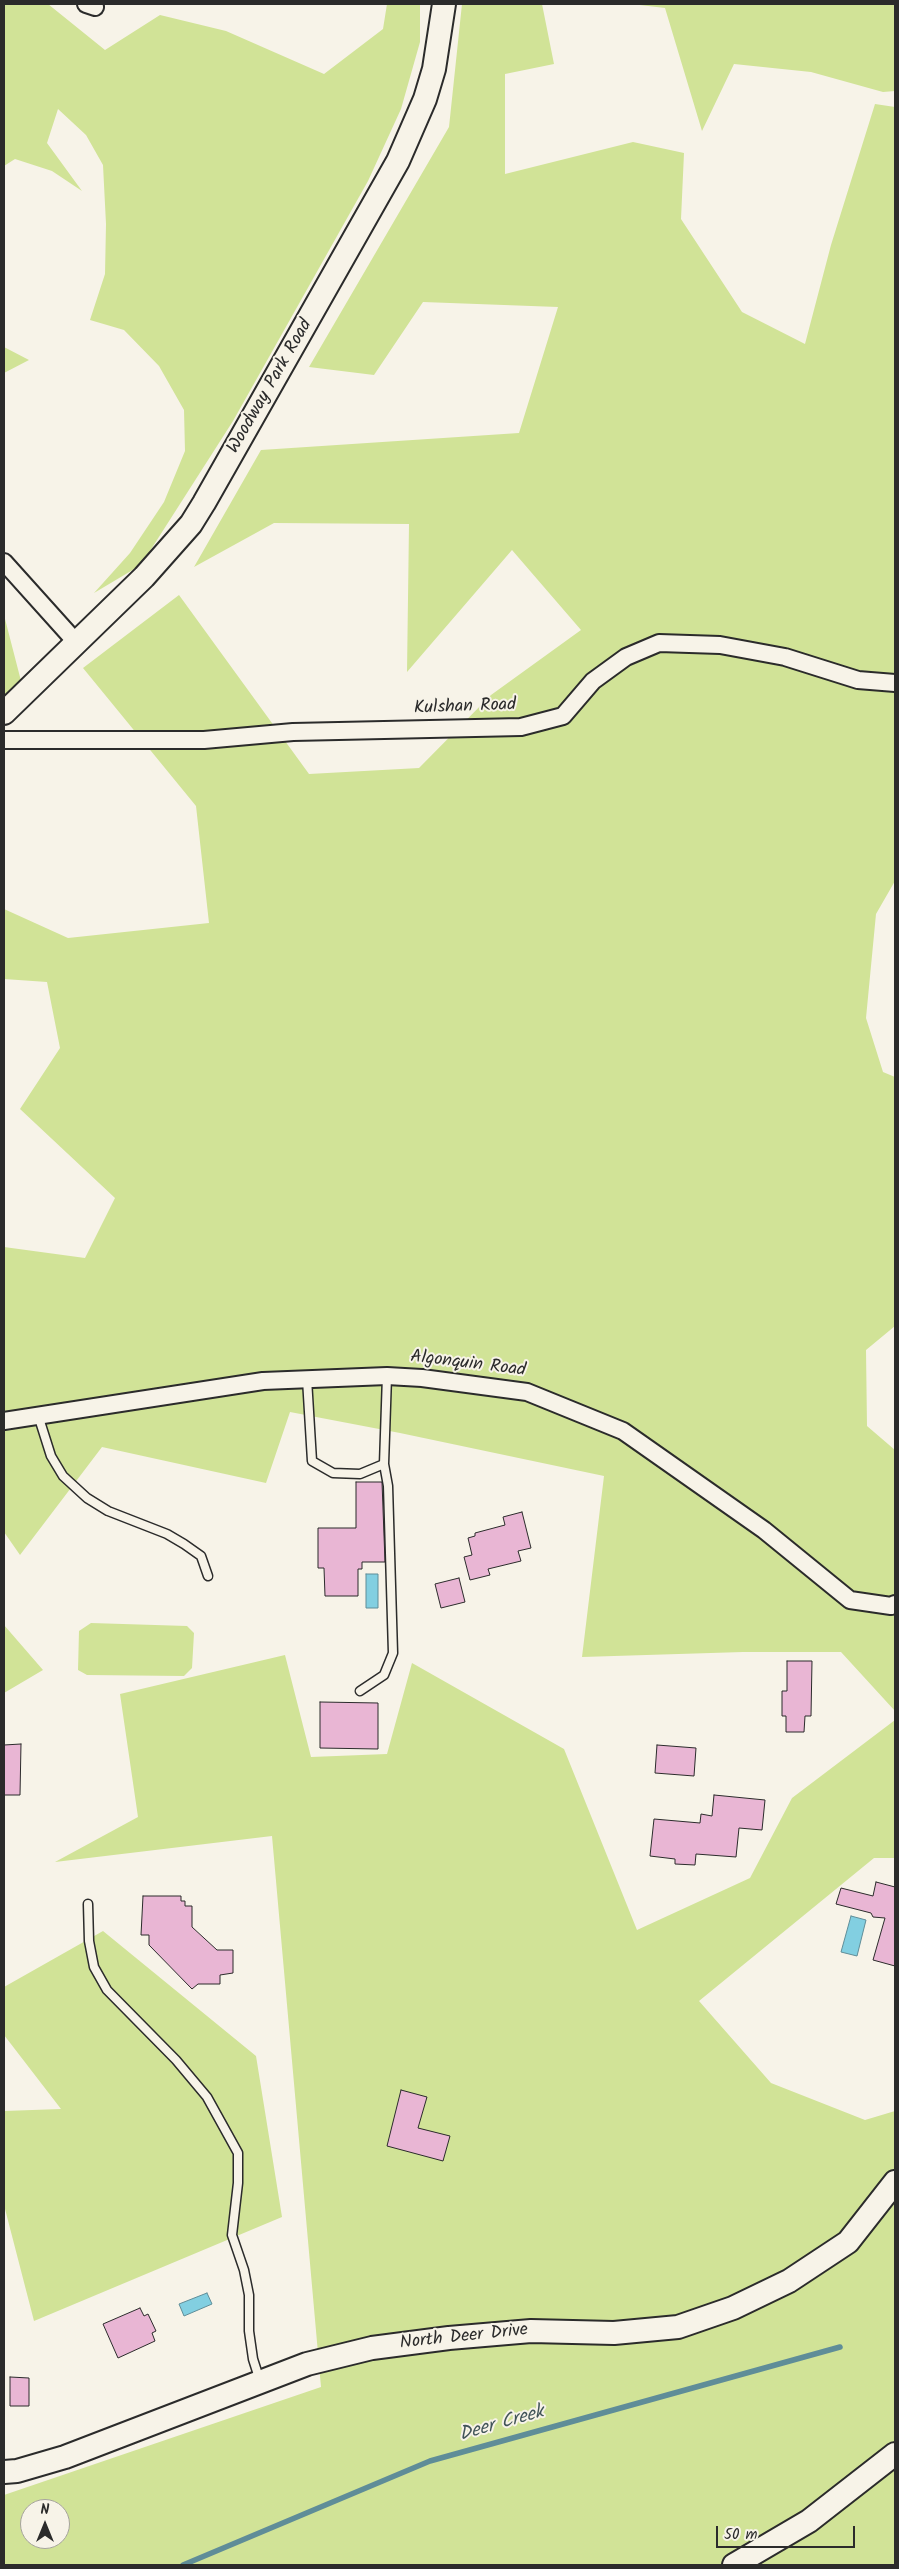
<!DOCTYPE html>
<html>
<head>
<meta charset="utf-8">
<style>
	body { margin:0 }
	#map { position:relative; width:899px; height:2569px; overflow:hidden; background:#f7f3e8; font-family:Kalam,sans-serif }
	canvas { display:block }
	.frame { position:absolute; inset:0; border:5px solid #2b2b2b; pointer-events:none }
	.north { position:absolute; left:20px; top:2499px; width:50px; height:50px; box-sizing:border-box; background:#f7f3e8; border:1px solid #a5a39c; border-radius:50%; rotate:0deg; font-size:14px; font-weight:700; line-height:20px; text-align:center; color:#2b2b2b }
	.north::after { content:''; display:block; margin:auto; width:18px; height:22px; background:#2b2b2b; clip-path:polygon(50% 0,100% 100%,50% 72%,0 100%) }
	.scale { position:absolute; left:716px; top:2526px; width:139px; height:22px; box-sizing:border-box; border:2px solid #2b2b2b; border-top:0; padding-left:6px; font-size:15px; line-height:18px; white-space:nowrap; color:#2b2b2b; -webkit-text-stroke:4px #f7f3e8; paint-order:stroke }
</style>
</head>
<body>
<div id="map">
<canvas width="899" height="2569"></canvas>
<div class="frame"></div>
<div class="north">N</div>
<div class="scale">50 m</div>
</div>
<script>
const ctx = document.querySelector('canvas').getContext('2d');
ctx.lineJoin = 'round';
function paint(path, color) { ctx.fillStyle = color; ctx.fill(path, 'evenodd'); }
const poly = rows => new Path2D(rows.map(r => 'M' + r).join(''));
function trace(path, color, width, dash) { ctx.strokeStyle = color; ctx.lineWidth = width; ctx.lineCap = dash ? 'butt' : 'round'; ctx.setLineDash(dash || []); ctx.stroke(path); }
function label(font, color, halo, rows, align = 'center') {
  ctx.font = font + ' Kalam,sans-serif'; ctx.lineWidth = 4; ctx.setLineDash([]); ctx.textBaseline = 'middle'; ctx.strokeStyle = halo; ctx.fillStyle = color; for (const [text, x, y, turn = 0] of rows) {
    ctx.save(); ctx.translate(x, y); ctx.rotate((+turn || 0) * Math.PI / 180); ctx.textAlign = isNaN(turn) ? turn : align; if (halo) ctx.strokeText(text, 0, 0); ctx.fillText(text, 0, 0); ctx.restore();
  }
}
const green = poly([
	[4,4,48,4,105,50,160,15,226,31,324,74,383,29,387,4,420,4,420,42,401,109,368,181,233,421,141,565,94,593,130,553,164,502,185,451,184,410,159,366,124,330,90,320,105,274,106,224,103,165,86,135,58,109,47,143,82,191,52,171,15,159,4,166],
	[462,4,542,4,554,64,505,74,505,174,633,142,684,153,681,219,742,312,805,344,831,245,875,104,895,107,895,881,876,914,866,1018,883,1072,895,1077,895,1326,866,1350,867,1426,895,1450,895,1711,841,1652,743,1652,582,1657,604,1476,400,1433,290,1412,266,1483,102,1447,20,1555,4,1532,4,1247,85,1258,115,1198,20,1109,60,1048,47,982,4,979,4,909,68,938,209,923,196,806,83,668,179,595,309,774,419,768,491,695,581,630,512,550,407,672,409,524,274,523,194,567,261,450,519,433,558,307,423,302,374,375,309,367,449,127],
	[631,4,895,4,895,91,883,92,811,72,734,64,702,131,665,8],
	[4,347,29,360,4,373],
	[4,615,21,681,4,701],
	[91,1623,187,1626,194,1633,192,1668,184,1676,87,1675,78,1670,79,1631],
	[4,1625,43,1670,4,1693],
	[285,1655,311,1757,387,1754,412,1663,564,1749,637,1930,750,1878,792,1798,895,1720,895,1858,874,1858,699,2001,771,2083,865,2120,895,2111,895,2565,4,2565,4,2495,321,2387,272,1836,55,1862,138,1817,120,1694],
	[30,2509,60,2509,60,2539,30,2539],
	[103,1931,256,2056,282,2217,34,2321,4,2205,4,2111,61,2109,4,2035,4,1987]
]);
const water = poly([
	[366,1574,378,1574,378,1608,366,1608,366,1574],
	[851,1916,866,1920,857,1956,841,1952,851,1916],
	[207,2293,212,2304,184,2316,179,2304,207,2293]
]);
const stream = poly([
	[183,2565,430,2461,840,2347]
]);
const building = poly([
	[356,1482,382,1482,385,1562,362,1562,362,1569,358,1569,358,1596,325,1596,324,1568,318,1568,318,1528,356,1528,356,1482],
	[522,1512,531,1548,518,1551,521,1561,488,1569,490,1575,470,1580,464,1557,472,1555,468,1538,475,1536,475,1533,505,1525,503,1517,522,1512],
	[459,1578,465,1602,441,1608,435,1584,459,1578],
	[787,1661,812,1661,811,1716,805,1716,804,1732,786,1732,786,1716,782,1716,782,1691,787,1691,787,1661],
	[320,1702,378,1703,378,1749,320,1748,320,1702],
	[21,1744,20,1795,4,1795,4,1745,21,1744],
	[657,1745,696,1748,694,1776,655,1773,657,1745],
	[714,1795,765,1800,762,1830,739,1828,736,1857,696,1854,695,1865,675,1864,675,1859,650,1856,654,1819,700,1823,701,1814,712,1816,714,1795],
	[876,1882,895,1887,895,1966,873,1960,885,1918,873,1917,871,1913,836,1904,841,1888,873,1896,876,1882],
	[143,1896,181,1896,181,1901,185,1901,185,1906,192,1906,192,1927,217,1950,233,1950,233,1973,220,1975,220,1984,198,1984,192,1989,149,1945,149,1935,141,1935,143,1896],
	[401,2090,427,2097,418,2128,450,2136,443,2161,387,2146,401,2090],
	[140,2308,144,2316,148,2314,156,2331,152,2333,155,2341,118,2358,103,2324,140,2308],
	[10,2377,29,2378,29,2406,10,2406,10,2377]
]);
const lane = poly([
	[307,1379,312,1461,333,1473,360,1474,384,1464],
	[38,1415,51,1456,63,1476,87,1498,108,1511,167,1534,184,1544,201,1556,208,1576],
	[360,1691,384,1675,393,1653,388,1486,384,1464,387,1376],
	[88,1904,89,1941,94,1967,107,1990,176,2060,207,2097,238,2153,238,2183,232,2235,244,2270,249,2295,249,2331,253,2359,260,2381]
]);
const street = poly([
	[86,4,95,7],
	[4,562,75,641],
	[4,740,204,740,293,732,521,727,563,716,593,681,626,657,659,643,720,645,785,657,858,680,895,683],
	[4,1421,263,1381,387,1376,422,1378,527,1392,623,1431,764,1530,850,1600,891,1606,895,1604]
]);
const secondary = poly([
	[4,713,144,577,191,524,204,503,398,161,425,99,434,69,444,4],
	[4,2472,17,2471,65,2457,307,2364,372,2348,449,2338,531,2331,614,2333,678,2327,733,2308,789,2281,848,2242,895,2182],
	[734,2565,809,2521,895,2454]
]);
const streetNames = [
	["Woodway Park Road",271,387,-60],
	["Kulshan Road",465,708,-2],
	["Algonquin Road",468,1365,7],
	["North Deer Drive",464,2338,-6]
];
const waterNames = [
	["Deer Creek",502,2425,-16]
];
paint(green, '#d1e397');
paint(water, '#82cfe1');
trace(water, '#5f8d98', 1);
trace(stream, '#5f8d98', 5.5);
paint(building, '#e9b6d4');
trace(building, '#2b2b2b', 1);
trace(lane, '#2b2b2b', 11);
trace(street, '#2b2b2b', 20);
trace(secondary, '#2b2b2b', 26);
trace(lane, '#f7f3e8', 8);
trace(street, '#f7f3e8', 16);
trace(secondary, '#f7f3e8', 22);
label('18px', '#2b2b2b', '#f7f3e8', streetNames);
label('italic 19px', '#415458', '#f7f3e8', waterNames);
</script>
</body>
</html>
